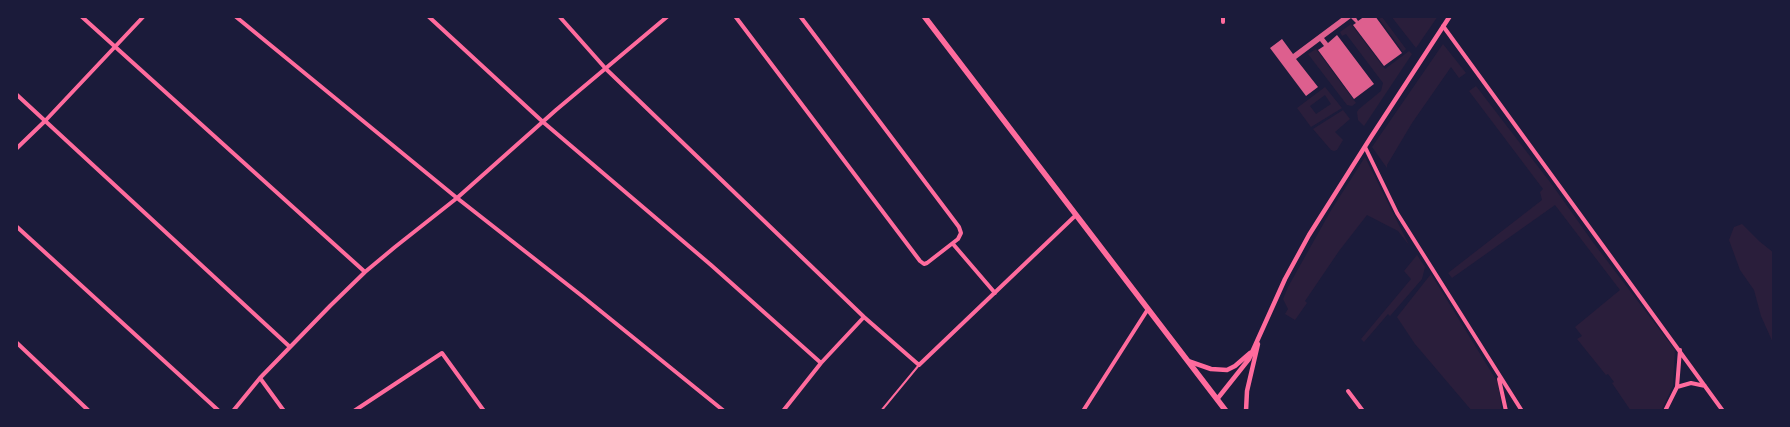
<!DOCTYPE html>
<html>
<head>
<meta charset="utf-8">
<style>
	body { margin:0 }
	#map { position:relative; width:1790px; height:427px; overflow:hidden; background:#1b1b3a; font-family:Raleway,sans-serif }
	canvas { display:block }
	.frame { position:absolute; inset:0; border:18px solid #1b1b3a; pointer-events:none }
</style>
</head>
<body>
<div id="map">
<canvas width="1790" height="427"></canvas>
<div class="frame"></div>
</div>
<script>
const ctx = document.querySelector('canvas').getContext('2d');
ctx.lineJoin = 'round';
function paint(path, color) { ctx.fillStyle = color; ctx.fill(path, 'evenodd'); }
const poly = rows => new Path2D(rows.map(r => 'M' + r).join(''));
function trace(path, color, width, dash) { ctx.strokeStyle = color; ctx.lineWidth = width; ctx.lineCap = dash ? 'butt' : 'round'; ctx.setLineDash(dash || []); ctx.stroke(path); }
const green = poly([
	[1391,16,1438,16,1416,48],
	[1382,17,1406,49,1403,52,1379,19],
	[1351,24,1385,69,1409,51,1412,54,1364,126,1358,120,1357,112,1359,109,1381,91,1383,83,1346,34,1342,36,1340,32],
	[1443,44,1466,73,1459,78,1451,67,1412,123,1387,165,1387,168,1372,147],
	[1316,49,1356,103,1352,106,1347,105,1308,54],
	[1476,86,1553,186,1592,241,1675,350,1673,386,1661,411,1631,411,1612,383,1614,382,1608,374,1606,375,1577,339,1582,336,1575,327,1620,290,1555,205,1452,278,1448,273,1542,200,1540,192,1543,189,1469,91],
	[1325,87,1342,108,1311,127,1297,108],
	[1325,95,1331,104,1316,114,1310,106],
	[1343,110,1350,119,1335,132,1343,140,1337,150,1334,151,1331,150,1313,129],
	[1365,157,1409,245,1398,231,1367,215,1339,251,1305,301,1307,303,1295,320,1285,314,1288,309,1283,299,1288,287,1330,212],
	[1742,224,1759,241,1774,253,1774,345,1761,316,1754,290,1740,270,1729,240,1734,227],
	[1417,255,1425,267,1422,279,1390,316,1388,314,1364,342,1361,339,1411,279,1404,271],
	[1431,274,1498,383,1502,411,1472,411,1415,344,1397,317]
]);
const building = poly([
	[1344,16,1355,16,1358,21,1365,16,1375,16,1402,53,1384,66,1353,25,1356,23,1351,18,1324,38,1328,43,1337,35,1374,84,1354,99,1318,50,1324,46,1320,41,1296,59,1318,87,1306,96,1270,48,1282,39,1293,54]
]);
const service = poly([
	[881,411,919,365]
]);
const minor = poly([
	[81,16,365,272],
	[235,16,457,198,582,296,724,411],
	[428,16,543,122,711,265,821,363],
	[559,16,606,69,864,317,919,365,1076,215],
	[735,16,920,261,924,264,927,263,958,239,961,233,959,227,800,16],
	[1223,16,1223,22],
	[1443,26,1723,411],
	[16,94,290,347],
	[1365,147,1397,213,1522,411],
	[16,149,45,121,144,16],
	[16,226,219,411],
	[953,244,995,293],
	[16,342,89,411],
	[260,378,284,411],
	[1499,379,1506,411],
	[1677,387,1691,383,1705,386],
	[1348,391,1363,411],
	[233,411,260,378,330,306,365,272,395,247,457,198,556,110,668,16],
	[354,411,442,353,484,411],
	[783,411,821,363,864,317],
	[1083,411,1148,309],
	[1665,411,1677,387,1680,350]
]);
const tertiary = poly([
	[1188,361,1211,369,1227,370,1235,366,1250,353],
	[1218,398,1249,359,1285,279,1309,235,1371,137,1450,16],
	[1246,411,1247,391,1258,344]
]);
const trunk = poly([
	[924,16,1226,411]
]);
paint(green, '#2a1e3b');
paint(building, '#dd5f8e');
trace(service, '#ff6b9d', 2);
trace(minor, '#ff6b9d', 4);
trace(tertiary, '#ff6b9d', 4.5);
trace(trunk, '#ff6b9d', 5.5);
</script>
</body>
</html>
